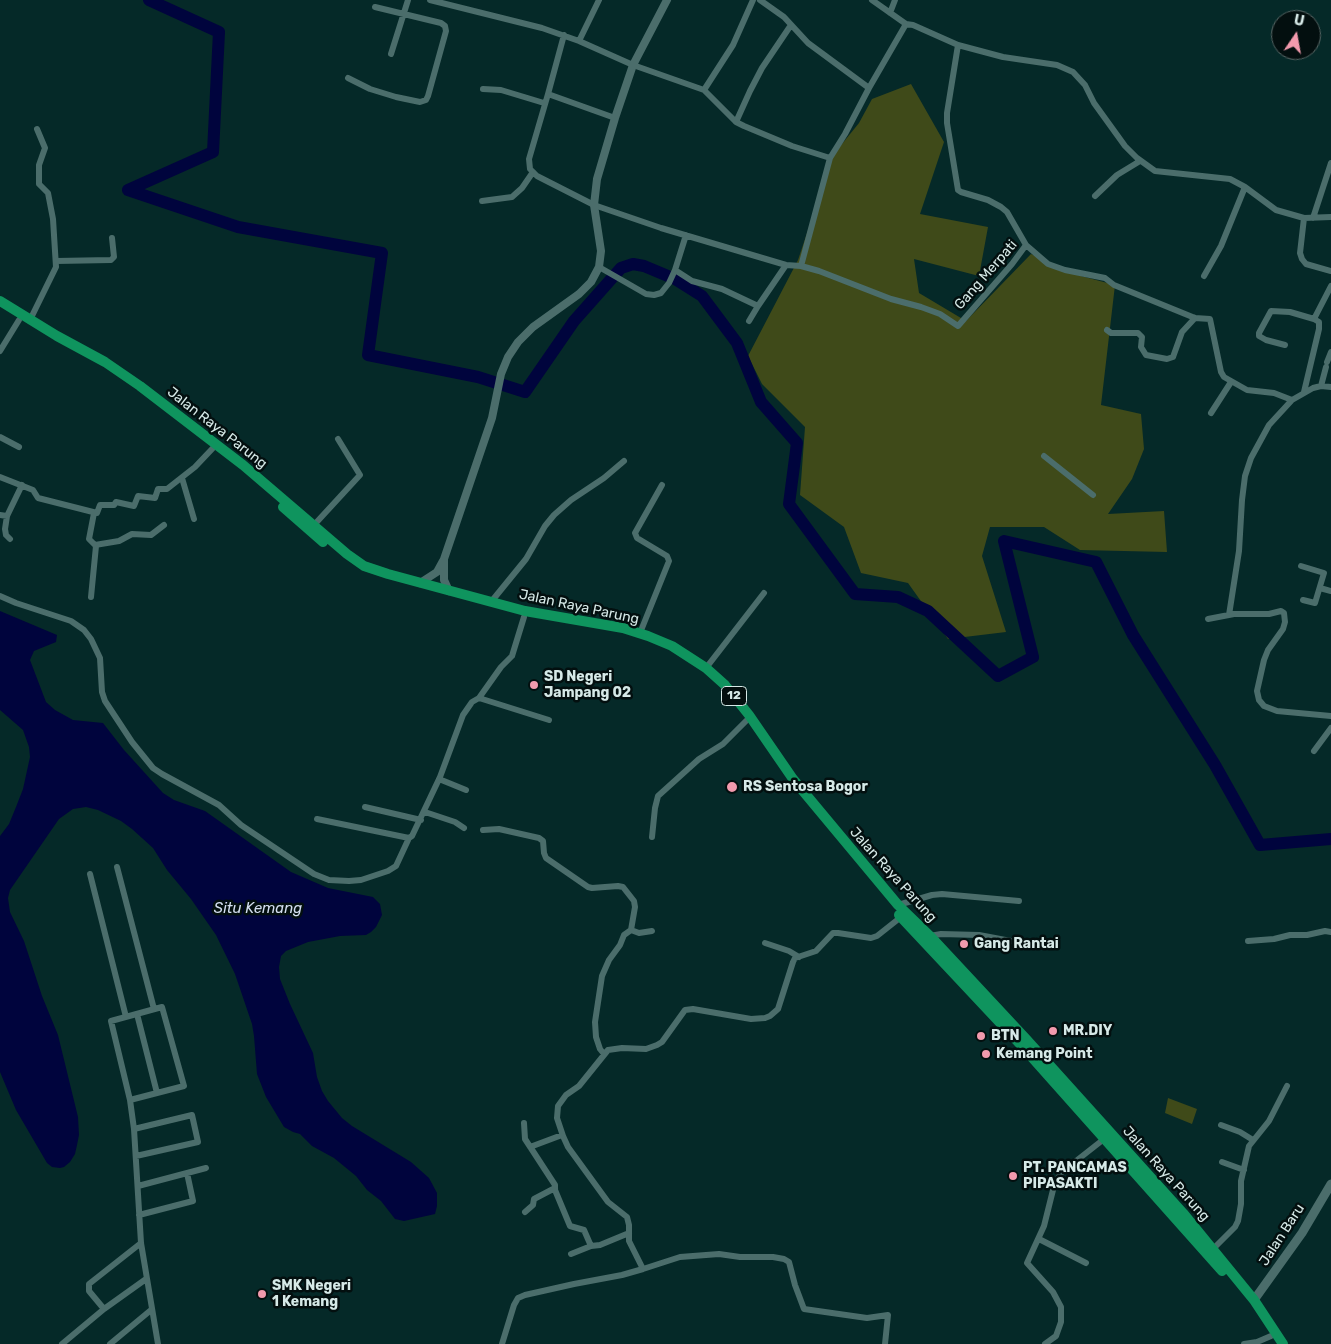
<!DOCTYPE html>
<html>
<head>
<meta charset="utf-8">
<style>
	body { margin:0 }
	#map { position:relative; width:1331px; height:1344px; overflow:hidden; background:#052928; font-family:Rubik,sans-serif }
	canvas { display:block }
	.north { position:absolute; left:1271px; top:10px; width:50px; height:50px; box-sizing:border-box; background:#030f0f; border:1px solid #576665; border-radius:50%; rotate:12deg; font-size:14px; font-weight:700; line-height:20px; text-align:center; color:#d6e9e7 }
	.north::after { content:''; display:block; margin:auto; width:18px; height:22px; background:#f29aad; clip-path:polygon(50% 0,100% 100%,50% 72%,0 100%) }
</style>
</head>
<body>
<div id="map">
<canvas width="1331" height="1344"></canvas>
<div class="north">U</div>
</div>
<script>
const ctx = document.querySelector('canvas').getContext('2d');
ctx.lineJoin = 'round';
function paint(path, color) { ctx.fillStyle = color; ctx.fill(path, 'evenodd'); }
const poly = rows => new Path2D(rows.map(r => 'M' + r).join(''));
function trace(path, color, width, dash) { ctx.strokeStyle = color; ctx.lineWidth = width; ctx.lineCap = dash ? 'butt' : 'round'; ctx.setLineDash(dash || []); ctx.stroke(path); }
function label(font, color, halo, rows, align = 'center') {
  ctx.font = font + ' Rubik,sans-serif'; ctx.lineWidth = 5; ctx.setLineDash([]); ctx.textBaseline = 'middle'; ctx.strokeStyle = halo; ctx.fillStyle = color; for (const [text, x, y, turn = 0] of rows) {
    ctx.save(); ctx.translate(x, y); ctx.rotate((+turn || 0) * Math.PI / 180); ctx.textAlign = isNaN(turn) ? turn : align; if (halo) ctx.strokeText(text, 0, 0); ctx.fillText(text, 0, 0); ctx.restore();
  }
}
const green = poly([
	[911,84,944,142,920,214,988,227,979,276,914,259,919,293,966,321,1031,254,1081,276,1115,285,1101,405,1141,414,1144,449,1132,479,1108,514,1164,511,1167,552,1080,550,1044,527,990,527,982,556,1006,632,948,639,908,583,861,573,844,527,800,495,805,427,762,384,748,356,798,260,833,155,859,123,872,99],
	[1168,1098,1197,1109,1192,1124,1165,1113]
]);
const water = poly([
	[0,611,57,635,56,642,34,651,30,660,46,702,55,710,73,720,103,723,124,750,163,793,174,800,205,811,291,872,328,888,373,897,380,904,382,915,376,927,371,932,366,935,340,936,308,942,286,951,281,956,279,967,280,979,290,1004,313,1053,317,1077,322,1091,328,1101,342,1118,352,1126,411,1162,429,1178,437,1193,437,1206,435,1214,404,1221,395,1219,381,1201,367,1190,356,1176,334,1158,312,1146,300,1134,293,1132,284,1127,266,1097,257,1074,254,1036,252,1024,235,974,216,935,191,899,167,870,153,848,132,829,121,821,98,810,86,807,73,809,59,819,10,890,8,898,10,912,24,941,42,996,58,1035,78,1117,79,1135,77,1145,75,1154,70,1162,64,1167,60,1168,52,1167,47,1163,16,1110,0,1072,0,836,9,824,16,807,23,789,30,757,29,747,23,730,0,710]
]);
const river = poly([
	[149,0,219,32,213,152,128,190,238,227,382,253,368,355,478,377,525,392,574,321,621,268,633,264,644,266,675,279,702,296,737,343,761,402,797,443,789,504,855,594,898,597,928,611,998,676,1033,657,1004,541,1096,562,1133,635,1215,765,1260,845,1331,839]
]);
const minor = poly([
	[430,0,542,28,579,41,633,65,704,90,736,122,744,126,792,146,830,158],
	[760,0,784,17,808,43,869,88,906,24],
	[872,0,906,24,913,25,958,45,1003,57,1057,65,1073,72,1085,85,1094,103,1125,146,1137,158,1155,171,1230,179,1245,187,1276,210,1304,218,1331,217],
	[890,13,895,0],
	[564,35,548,94,615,118],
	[579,41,599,0],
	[958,45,947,113,947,123,958,190,961,192,988,200,1001,207,1007,212,1026,245,1048,264,1065,270,1105,278,1114,285,1195,318,1210,319,1221,372,1224,377,1247,390,1274,393,1292,400],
	[391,54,408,0],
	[348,78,370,89,396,97,420,102,426,100,428,96,446,31,445,26,441,23,375,7],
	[483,89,501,90,544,103],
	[704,90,733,45,753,0],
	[548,94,529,159,530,169,537,176,594,205,661,228,786,265,801,266,819,271,891,299,921,307,940,314,958,326,1012,264,1026,245],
	[736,122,750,91,762,68,791,25],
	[1095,196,1117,175,1140,161],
	[482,201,512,197,522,188,533,172],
	[1304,218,1300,253,1302,259,1306,264,1331,271],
	[1313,218,1331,163],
	[56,261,111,260,114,257,112,238],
	[801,266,830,158,845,134,869,88],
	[599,267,646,294,654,295,661,293,669,283,675,270,686,235],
	[675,270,692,281,722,289,758,306],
	[1204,276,1221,246,1245,187],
	[1314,319,1331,286],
	[30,320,56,267,53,219,48,193,39,184,39,165,45,148,37,129],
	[749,321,758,306,786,265],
	[1107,330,1111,333,1138,333,1142,337,1141,347,1146,355,1167,359,1173,357,1182,332,1195,318],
	[1285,345,1266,340,1259,336,1259,333,1271,311,1290,312,1314,319,1319,322,1319,329,1304,392],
	[0,351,19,320],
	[1327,362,1331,352],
	[1321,386,1326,367],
	[1211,413,1231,382],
	[0,437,19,447],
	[1044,456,1093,495],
	[0,477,33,490,38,498,97,513,100,505,114,505,116,502,134,506,138,496,155,498,158,489,167,489,195,467,213,448],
	[182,478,194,519],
	[0,515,7,516,22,485],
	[7,516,5,529,6,535,10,539],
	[314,525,360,475,338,439],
	[95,545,119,541,132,534,151,535,164,525],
	[1301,566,1324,573,1315,603,1303,600],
	[1320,588,1331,591],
	[0,596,16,603,71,621,84,630,91,639,100,658,102,692,105,701,132,742,153,768,162,774,219,805,241,825,314,874,329,880,349,881,361,880,388,871,396,866,409,838],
	[91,597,96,546,89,539,94,513],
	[491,602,526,559,545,526,554,515,571,500,604,478,624,461],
	[1229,615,1239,551,1242,500,1245,476,1251,458,1269,425,1292,400,1313,388,1321,386,1331,387],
	[1208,619,1234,614,1269,614,1281,611,1284,613,1285,622,1283,629,1268,650,1264,660,1257,691,1259,700,1264,706,1277,711,1331,716],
	[640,633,669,561,667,556,637,538,635,533,662,485],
	[706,668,764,593],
	[479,698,549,720],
	[1314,751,1331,728],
	[439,779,466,790],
	[365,807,421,820],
	[425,812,455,822,464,828],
	[317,819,409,838,412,836,440,777,463,715,472,702,479,698,501,667,512,656,524,617],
	[483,830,499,829,539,838,543,841,544,853,546,858,588,887,592,888,618,886,623,887,634,901,635,907,631,930],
	[652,837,655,808,658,796,699,759,723,744,746,721],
	[117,867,154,1009],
	[90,874,126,1017],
	[898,905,932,895,942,894,1019,901],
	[930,936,941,934,979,935,1032,945],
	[1248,941,1274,939,1290,935,1307,935,1325,931,1331,932],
	[765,943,789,951,799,957],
	[137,1014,157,1093],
	[604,1054,600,1049,596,1037,595,1022,602,976,609,960,620,945,624,935,631,930,639,933,652,931],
	[130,1100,184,1086,162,1007,111,1021,130,1100,134,1129,141,1243,158,1344],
	[524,1123,525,1139,555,1185,555,1190,570,1226,584,1230,591,1246],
	[1221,1125,1240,1132,1253,1140],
	[134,1129,192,1115,198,1142,136,1156],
	[530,1147,562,1135],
	[1222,1162,1244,1170],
	[138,1186,206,1168],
	[525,1212,533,1205,534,1199,555,1188],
	[139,1215,193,1201,187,1173],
	[1039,1239,1086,1263],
	[1213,1249,1235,1227,1238,1221,1241,1204,1241,1181,1249,1146,1269,1121,1287,1086],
	[571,1254,591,1246,600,1245,629,1233],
	[643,1269,680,1257,719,1254,740,1257,773,1257,784,1259,789,1262,795,1285,804,1309,867,1318,888,1315,885,1344],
	[104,1309,89,1291,89,1284,141,1243],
	[62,1344,104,1309,146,1279],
	[110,1344,151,1310],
	[502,1344,514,1305,518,1298,525,1295,574,1284,622,1275,643,1269,629,1241,629,1225,627,1217,608,1202,568,1147,563,1136,557,1118,558,1106,566,1095,579,1086,608,1050,622,1048,646,1049,657,1045,662,1042,685,1010,693,1009,751,1019,765,1018,770,1016,778,1009,793,962,795,958,816,951,833,933,838,933,871,938,877,936,901,917],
	[1045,1344,1056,1336,1061,1322,1061,1307,1053,1292,1027,1263,1044,1226,1054,1186,1058,1178,1062,1172,1104,1139],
	[1244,1344,1257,1342,1271,1336]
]);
const tertiary = poly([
	[420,583,437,572,443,561],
	[449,591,444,580,444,559,492,418,501,374,508,357,518,342,533,327,579,294,591,282,599,267,601,251,594,205,597,179,615,118,633,65,667,0]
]);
const secondary = poly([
	[1254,1300,1302,1233,1331,1184]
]);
const trunk = poly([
	[0,301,57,336,105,362,140,386,243,465,347,554,364,566,388,574,525,611,623,628,648,636,672,646,706,668,725,685,749,715,793,779,898,905,930,936,1026,1039,1183,1213,1254,1300,1283,1344],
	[283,507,323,542],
	[899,915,1020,1044,1222,1271]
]);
const markers = [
	[534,685,5,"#f29aad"],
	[732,787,6,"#f29aad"],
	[964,944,5,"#f29aad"],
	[1053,1031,5,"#f29aad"],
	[981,1036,5,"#f29aad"],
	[986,1054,5,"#f29aad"],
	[1013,1176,5,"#f29aad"],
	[262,1294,5,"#f29aad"]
];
const shields = [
	[734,696,25]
];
const shieldNames = [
	["12",734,696]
];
const streetNames = [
	["Gang Merpati",986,275,-49],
	["Jalan Raya Parung",217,428,38],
	["Jalan Raya Parung",579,607,12],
	["Jalan Raya Parung",893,875,48],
	["Jalan Raya Parung",1166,1174,48],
	["Jalan Baru",1282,1235,-57]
];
const poiNames = [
	["SD Negeri",544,677],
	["Jampang 02",544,693],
	["RS Sentosa Bogor",743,787],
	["Gang Rantai",974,944],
	["MR.DIY",1063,1031],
	["BTN",991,1036],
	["Kemang Point",996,1054],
	["PT. PANCAMAS",1023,1168],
	["PIPASAKTI",1023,1184],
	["SMK Negeri",272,1286],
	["1 Kemang",272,1302]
];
const waterNames = [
	["Situ Kemang",258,909]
];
paint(green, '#3f4a19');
paint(water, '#00043d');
trace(river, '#00043d', 12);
trace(minor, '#4b6d6b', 6);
trace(tertiary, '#4b6d6b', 8);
trace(secondary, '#4b6d6b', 9);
trace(trunk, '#0f945e', 10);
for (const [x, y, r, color] of markers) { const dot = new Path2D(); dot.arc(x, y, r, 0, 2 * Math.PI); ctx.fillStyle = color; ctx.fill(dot); trace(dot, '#030f0f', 2); }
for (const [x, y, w] of shields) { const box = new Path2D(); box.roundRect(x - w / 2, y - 9.5, w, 19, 4); ctx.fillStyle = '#030f0f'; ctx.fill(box); trace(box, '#d6e9e7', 1); }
label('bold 12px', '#d6e9e7', null, shieldNames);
label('14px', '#d6e9e7', '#030f0f', streetNames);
label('bold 14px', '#d6e9e7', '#030f0f', poiNames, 'left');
label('italic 15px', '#d3def0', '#030f0f', waterNames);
</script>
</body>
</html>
